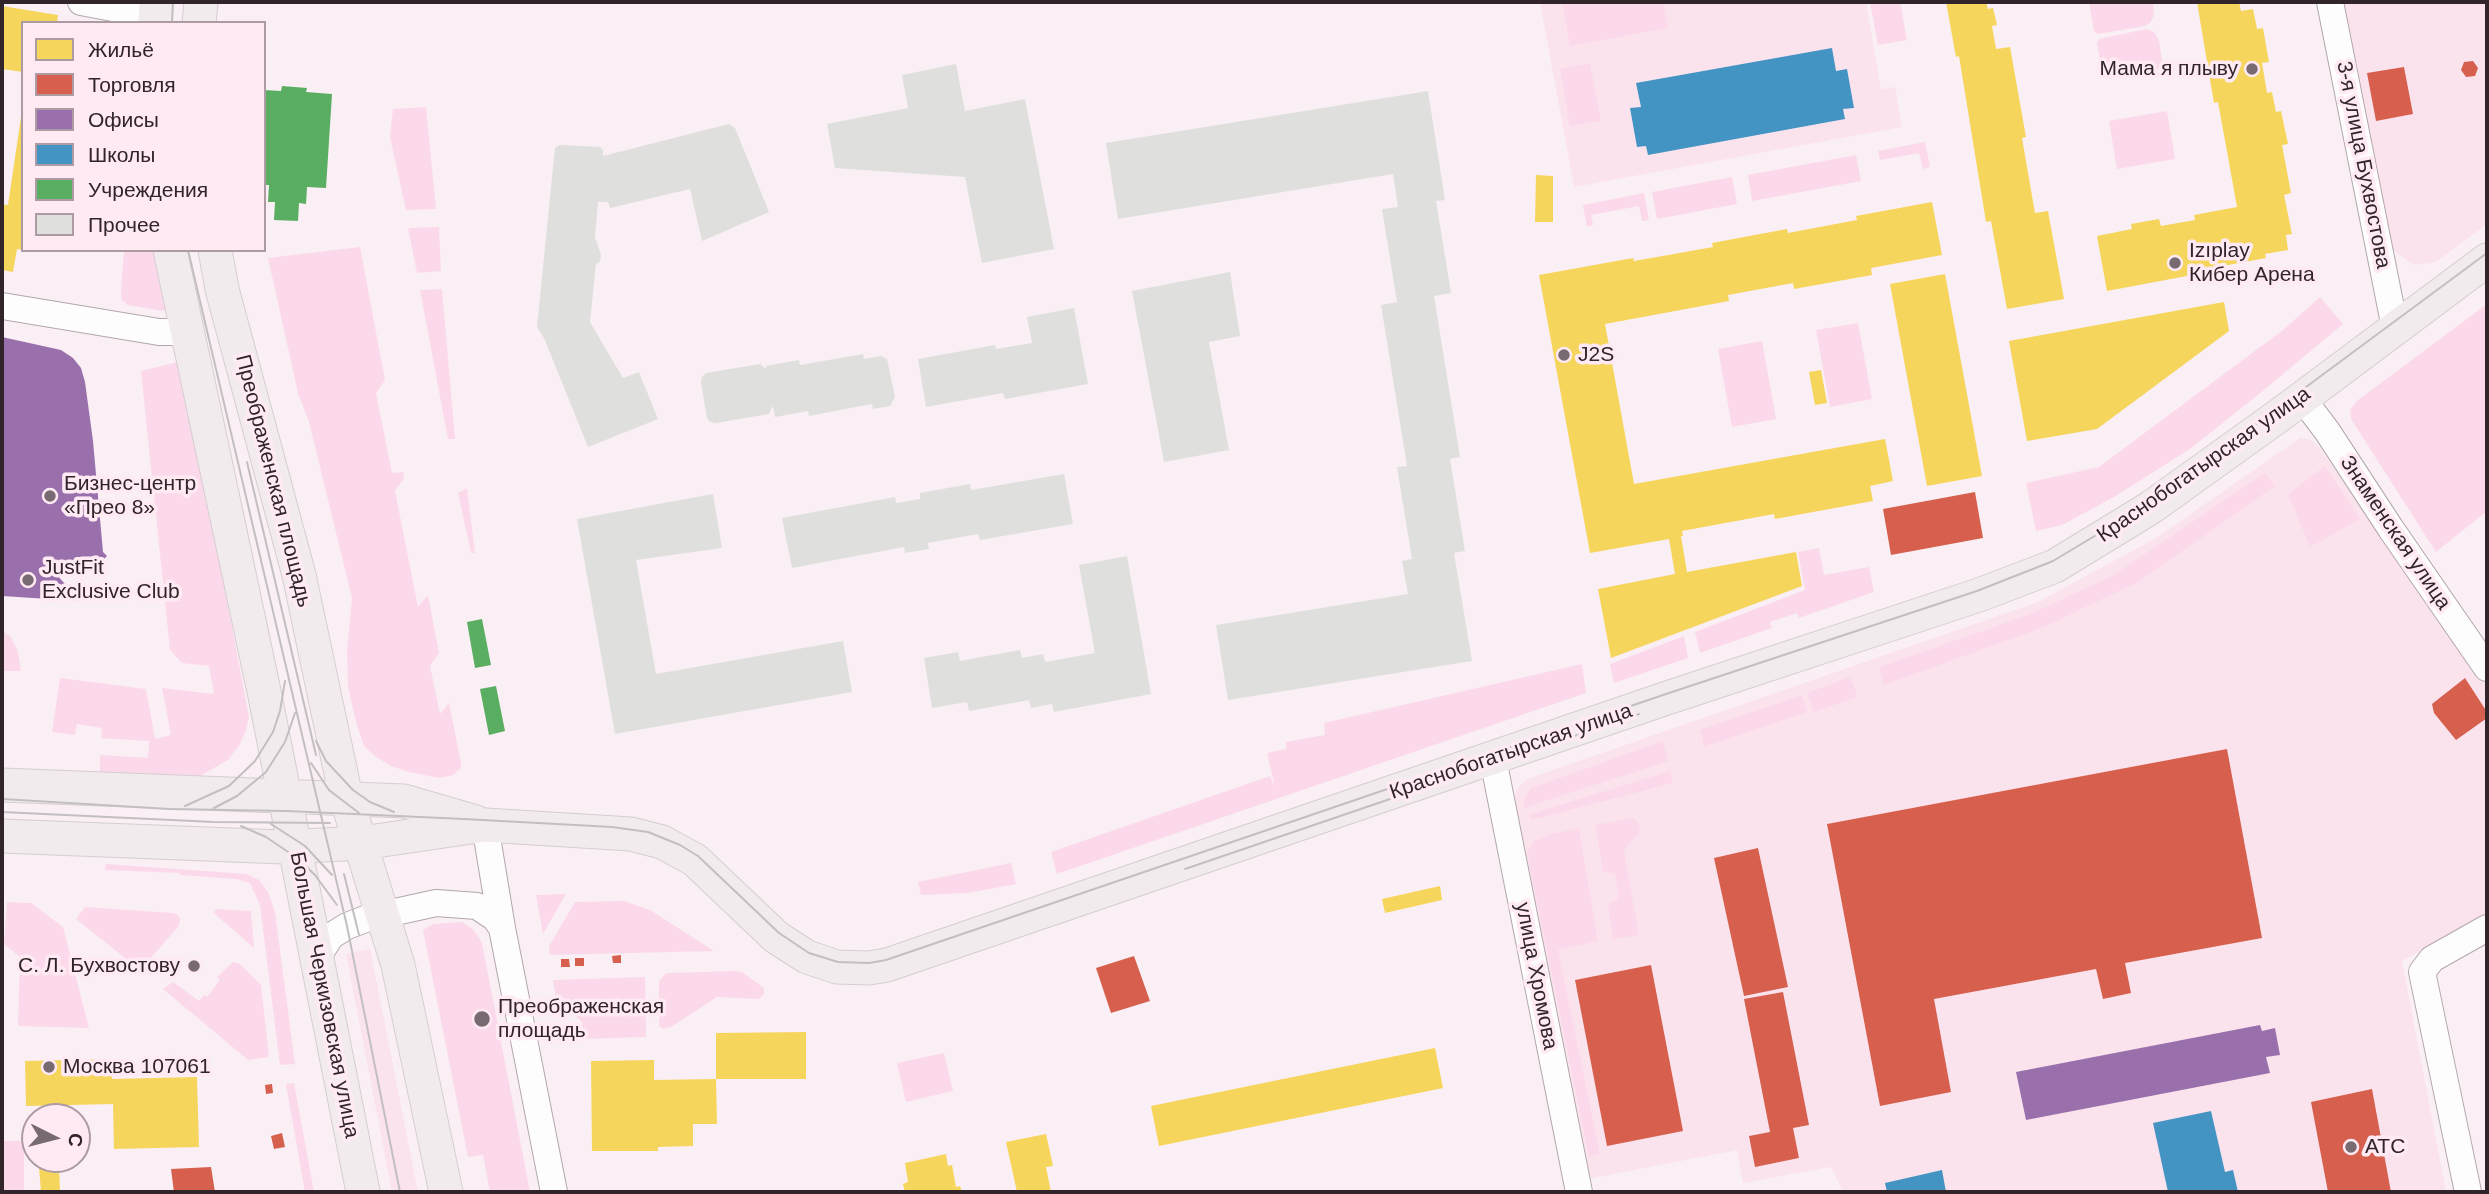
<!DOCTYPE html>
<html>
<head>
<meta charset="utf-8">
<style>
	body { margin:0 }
	#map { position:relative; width:2489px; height:1194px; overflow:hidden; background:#faeff4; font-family:Helvetica,sans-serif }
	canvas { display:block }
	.frame { position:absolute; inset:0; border:4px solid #31242a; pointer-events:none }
	.legend { position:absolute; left:21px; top:21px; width:245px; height:231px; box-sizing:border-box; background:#ffeaf4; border:2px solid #ad9ba3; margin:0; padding:9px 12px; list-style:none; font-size:21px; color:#31242a }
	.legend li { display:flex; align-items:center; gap:14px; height:35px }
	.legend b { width:35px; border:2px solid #ad9ba3 }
	.north { position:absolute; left:21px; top:1103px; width:70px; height:70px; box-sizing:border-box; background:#ffeaf4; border:2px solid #ad9ba3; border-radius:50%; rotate:96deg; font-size:19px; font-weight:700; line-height:28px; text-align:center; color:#31242a }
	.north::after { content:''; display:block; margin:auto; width:24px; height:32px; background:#776b71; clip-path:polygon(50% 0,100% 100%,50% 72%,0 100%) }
</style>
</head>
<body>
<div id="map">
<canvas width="2489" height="1194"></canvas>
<div class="frame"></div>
<ul class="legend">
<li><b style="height:19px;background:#f6d55c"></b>Жильё</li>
<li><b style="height:19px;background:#d6604d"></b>Торговля</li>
<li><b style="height:19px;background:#9970ab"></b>Офисы</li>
<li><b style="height:19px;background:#4393c3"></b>Школы</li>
<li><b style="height:19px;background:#5aae61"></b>Учреждения</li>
<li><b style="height:19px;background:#dfe0de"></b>Прочее</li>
</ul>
<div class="north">С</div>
</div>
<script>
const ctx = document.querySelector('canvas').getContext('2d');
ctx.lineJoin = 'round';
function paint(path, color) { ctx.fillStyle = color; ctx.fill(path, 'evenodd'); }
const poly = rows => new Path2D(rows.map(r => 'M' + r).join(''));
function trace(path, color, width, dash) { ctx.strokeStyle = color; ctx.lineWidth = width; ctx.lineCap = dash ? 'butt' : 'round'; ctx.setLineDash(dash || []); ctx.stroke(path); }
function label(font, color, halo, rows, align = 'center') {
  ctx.font = font + ' Helvetica,sans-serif'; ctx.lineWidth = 7; ctx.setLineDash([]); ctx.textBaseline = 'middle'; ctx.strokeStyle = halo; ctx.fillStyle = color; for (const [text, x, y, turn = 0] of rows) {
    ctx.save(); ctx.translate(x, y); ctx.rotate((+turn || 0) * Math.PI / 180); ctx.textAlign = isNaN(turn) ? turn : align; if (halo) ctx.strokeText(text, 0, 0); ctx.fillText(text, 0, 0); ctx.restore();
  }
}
const built = poly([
	[1540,2,1866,2,1881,89,1895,87,1902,127,1574,187],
	[2340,2,2487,2,2487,224,2436,262,2414,265,2394,251,2385,232],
	[2300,438,2311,440,2319,447,2487,686,2487,914,2402,961,2446,1192,1843,1192,1831,1167,1743,1183,1737,1150,1588,1179,1511,806,1518,787,1527,779,2038,602,2156,538],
	[370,949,418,1192,392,1192,346,954]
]);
const green = poly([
	[1562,2,1663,2,1668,28,1570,46],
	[1870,2,1900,2,1907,40,1878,45],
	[2089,2,2153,2,2154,15,2150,23,2145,26,2098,34,2094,31],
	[2146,29,2154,32,2159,40,2163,68,2109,79,2103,77,2097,44,2099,39],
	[1590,63,1601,121,1570,126,1560,69],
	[426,107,436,209,406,210,390,137,393,109],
	[2167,111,2175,159,2117,169,2109,121],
	[1925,142,1930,167,1923,169,1919,153,1880,160,1878,151],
	[1856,155,1861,181,1752,201,1748,175],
	[1732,177,1737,204,1657,219,1652,192],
	[1644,193,1649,220,1642,221,1639,206,1591,215,1593,225,1587,227,1583,205],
	[439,227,441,271,417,273,408,228],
	[360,247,385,380,376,393,392,473,403,472,404,478,395,491,418,607,428,595,439,653,430,666,440,714,449,703,461,763,461,768,453,775,439,778,409,772,391,766,376,757,364,746,356,722,348,687,347,650,352,598,309,422,298,393,268,258],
	[124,250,160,250,169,308,163,311,128,305,122,300,121,291],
	[442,289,455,439,448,439,420,290],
	[2320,297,2343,324,2259,394,2190,449,2114,497,2062,525,2036,531,2026,483,2099,467,2283,330],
	[2487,304,2487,511,2436,552,2351,419,2350,410,2358,400],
	[1858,323,1872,399,1830,407,1816,330],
	[1762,341,1776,419,1732,427,1718,349],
	[182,361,249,717,246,730,240,744,228,760,198,777,100,778,100,755,148,758,149,741,101,738,102,728,77,724,75,735,52,732,60,678,146,689,155,739,171,735,162,688,214,694,209,666,182,663,170,650,141,371],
	[2325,466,2360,519,2310,547,2288,494],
	[2265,473,2275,486,2138,582,2044,627,1884,685,1879,667,2028,615,2112,576],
	[467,488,475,553,471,553,458,493],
	[1819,548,1824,575,1869,567,1874,592,1799,618,1797,613,1770,622,1772,628,1700,653,1695,632,1805,590,1798,552],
	[2,630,11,637,18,652,21,671,2,671],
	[1684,636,1688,658,1614,683,1610,664],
	[1582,664,1586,693,1057,874,1051,852,1270,776,1275,787,1267,753,1286,749,1286,742,1325,735,1324,723],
	[1850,677,1858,697,1814,712,1807,693],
	[1802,695,1807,712,1704,747,1700,730],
	[1663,741,1668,761,1524,808,1524,799,1531,788],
	[1670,771,1673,783,1539,818,1531,819,1528,815],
	[1633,818,1637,821,1640,829,1638,835,1630,842,1624,851,1639,935,1613,939,1608,904,1619,898,1615,873,1603,872,1595,825],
	[1579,828,1598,941,1558,950,1600,1154,1589,1157,1527,853,1534,841,1551,834],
	[1011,863,1016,884,968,893,921,895,918,882],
	[106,864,246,874,259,880,268,892,275,912,295,1064,280,1065,260,905,250,883,236,879,180,875,180,873,105,870],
	[566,894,543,934,536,895],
	[624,901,650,910,714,951,550,955,549,946,575,902],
	[7,902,31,903,63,927,89,1028,18,1026,20,957,4,944],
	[85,907,173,913,178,915,180,919,179,926,140,970,76,919],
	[216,909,251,911,254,948,214,913],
	[462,922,474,930,482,943,530,1192,490,1192,483,1155,468,1157,423,930,433,924],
	[233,962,240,964,261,985,269,1057,248,1060,163,989,173,982,199,1001,204,995,207,997,220,980,217,977],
	[735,971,742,972,764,988,764,994,759,999,717,997,671,1027,663,1029,659,1026,659,981,666,973],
	[645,977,646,1037,585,1039,582,1022,556,998,553,980],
	[944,1053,953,1091,906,1102,897,1063],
	[294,1083,314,1192,305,1192,286,1084],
	[2,1141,24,1141,24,1192,2,1192]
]);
const homes = poly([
	[1946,2,1986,2,1988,9,1993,8,1997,25,1992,26,1996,49,2010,47,2026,137,2022,138,2035,213,2048,211,2064,299,2007,309,1991,221,1986,222,1959,56,1956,57],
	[2197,2,2239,2,2241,11,2253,9,2257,29,2263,28,2269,62,2262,63,2267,93,2272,92,2276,112,2281,111,2288,144,2282,145,2291,193,2284,195,2292,234,2286,235,2288,250,2265,254,2266,258,2207,269,2208,272,2107,291,2097,236,2132,229,2131,224,2159,219,2161,226,2195,220,2194,215,2237,207,2218,102,2214,103],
	[2,6,58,15,57,23,23,23,23,72,2,69],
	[21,117,23,250,17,249,13,272,2,270,2,204,8,205],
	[1536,175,1553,176,1553,222,1535,222],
	[1932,202,1942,255,1871,268,1872,275,1794,289,1793,283,1728,295,1729,301,1605,324,1634,484,1885,439,1893,481,1870,486,1873,501,1775,519,1774,514,1682,531,1683,536,1681,536,1687,572,1796,552,1802,586,1611,658,1598,589,1675,574,1669,539,1590,553,1539,275,1633,258,1634,261,1674,254,1713,247,1712,243,1787,229,1788,233,1857,220,1856,216],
	[1945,274,1982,476,1927,486,1890,284],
	[2224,302,2229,331,2097,429,2027,441,2009,341],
	[1821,370,1827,403,1815,405,1809,372],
	[1440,886,1442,900,1385,913,1382,899],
	[806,1032,806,1079,716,1079,716,1033],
	[1435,1048,1443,1088,1159,1146,1151,1106],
	[112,1059,112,1079,197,1077,199,1147,114,1149,113,1104,26,1106,25,1061],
	[654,1060,654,1080,716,1079,717,1124,693,1124,693,1146,658,1147,658,1151,592,1151,591,1061],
	[1046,1134,1053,1166,1046,1167,1051,1192,1017,1192,1006,1142],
	[946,1154,948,1166,952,1165,956,1187,960,1186,962,1192,905,1192,903,1184,908,1182,905,1163],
	[59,1166,60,1192,41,1192,39,1167]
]);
const shops = poly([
	[2473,61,2478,68,2475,76,2466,77,2461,70,2464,62],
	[2404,67,2413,114,2376,121,2367,73],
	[1975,492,1983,538,1891,555,1883,509],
	[2465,678,2487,712,2487,718,2456,740,2434,713,2432,704],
	[2227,749,2262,938,2125,963,2131,993,2103,999,2096,969,1934,999,1951,1092,1880,1106,1827,824],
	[1758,848,1788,987,1744,996,1714,858],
	[621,955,621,963,613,963,612,956],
	[1134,956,1150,1001,1111,1013,1096,968],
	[575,958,584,958,584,966,575,966],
	[561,959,569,959,570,967,561,967],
	[1651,965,1683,1131,1607,1146,1575,980],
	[1783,992,1809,1125,1793,1128,1799,1158,1755,1167,1749,1136,1770,1132,1744,999],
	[272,1084,273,1093,266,1094,265,1085],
	[2372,1089,2391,1192,2328,1192,2311,1102],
	[282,1133,285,1147,274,1149,271,1136],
	[211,1167,215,1192,174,1192,171,1169]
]);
const offices = poly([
	[2,337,61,350,73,358,81,368,85,382,93,441,103,552,107,556,91,572,77,557,57,575,80,601,2,596],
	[2260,1025,2262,1031,2275,1028,2280,1055,2266,1057,2270,1073,2026,1120,2016,1072]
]);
const schools = poly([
	[1832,48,1836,71,1847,69,1854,108,1843,109,1845,119,1648,155,1646,146,1637,147,1630,108,1641,107,1636,83],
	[2211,1111,2225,1172,2233,1170,2238,1192,2168,1192,2153,1123],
	[1942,1170,1946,1192,1887,1192,1885,1183]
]);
const public = poly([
	[282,86,307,88,306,92,332,94,326,188,307,187,306,204,299,203,298,221,274,220,275,202,268,202,269,185,264,185,264,90,281,91],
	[482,619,491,665,475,668,467,622],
	[496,686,505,731,489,735,480,689]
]);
const building = poly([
	[956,64,965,111,1025,99,1054,249,982,263,965,177,835,168,827,124,908,108,902,75],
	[1428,91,1445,200,1436,201,1451,293,1434,296,1460,457,1450,459,1465,551,1454,553,1472,661,1228,700,1216,625,1408,594,1402,561,1412,559,1397,467,1407,466,1381,305,1397,302,1382,209,1398,207,1393,174,1118,219,1106,143],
	[729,124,735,128,769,212,702,241,690,189,610,208,608,202,598,202,595,237,601,255,600,262,596,264,590,322,623,378,639,372,658,419,588,447,544,338,537,327,555,148,559,145,600,147,603,150,603,156],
	[1230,272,1240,336,1209,342,1229,450,1164,462,1132,291],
	[1074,308,1088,384,1005,399,1003,393,926,407,918,359,995,345,996,349,1032,343,1027,317],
	[863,354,864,359,881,356,887,359,895,397,890,406,873,409,872,404,809,416,808,411,775,417,773,406,769,414,716,423,710,422,707,418,701,383,702,377,706,373,760,364,766,369,766,366,799,360,800,365],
	[1064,474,1073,524,980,540,978,534,928,543,929,549,905,553,904,547,792,568,782,518,895,497,896,503,920,499,920,493,970,484,971,490],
	[713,494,722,548,636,560,656,674,843,641,852,692,615,734,577,519],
	[1127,556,1151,694,1054,712,1052,704,1031,708,1029,700,969,711,967,702,932,708,924,658,958,652,960,661,1020,650,1022,658,1043,654,1045,662,1095,653,1079,565]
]);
const minor = poly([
	[81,2,134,12],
	[2330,2,2395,328],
	[2,306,159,332,188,332],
	[2302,398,2327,431,2391,529,2487,668],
	[1493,759,1579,1192],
	[485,825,502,928,554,1192],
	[317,964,322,950,331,936,347,926,368,918,436,903,477,906,495,918,502,928],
	[2468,1192,2422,972,2432,959,2487,928]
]);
const major = poly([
	[155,23,156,2],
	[199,23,201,2],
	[170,250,265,696,363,1192],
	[215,250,222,289,299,575,346,797,398,965,446,1192],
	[2,785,404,801,476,822],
	[2,836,283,847,362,843,485,825,631,834,662,842,695,860,776,937,807,957,837,967,869,968,887,965,1667,698,1979,595,2055,566,2150,508,2281,414,2487,260]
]);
const tram = poly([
	[172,23,173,2],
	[188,250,347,926,400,1192],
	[247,462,316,755],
	[316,741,326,761,353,790,370,802,394,812],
	[311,763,329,790,359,813],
	[2,799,169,809,287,811,464,819,612,827,648,832,680,845,698,856,779,933,809,953,838,962,869,963,886,960,1666,694,1977,591,2053,561,2148,504,2487,253],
	[185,806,229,786,255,761,273,732,280,711,285,681],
	[214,808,237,796,266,772,285,742,295,713],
	[2,812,214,822,330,823],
	[271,824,305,846,332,875],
	[241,826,266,837,297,858,315,875,337,905],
	[1185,869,1639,714],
	[344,874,359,935]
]);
const markers = [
	[2252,69,7,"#776b71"],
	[2175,263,7,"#776b71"],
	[1564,355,7,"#776b71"],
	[50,496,7,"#776b71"],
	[28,580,7,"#776b71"],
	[194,966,7,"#776b71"],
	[482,1019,9,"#776b71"],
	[49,1067,7,"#776b71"],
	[2351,1147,7,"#776b71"]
];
const poiNames = [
	["Мама я плыву",2238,69,"right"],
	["Izıplay",2189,251],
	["Кибер Арена",2189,275],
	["J2S",1578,355],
	["Бизнес-центр",64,484],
	["«Прео 8»",64,508],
	["JustFit",42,568],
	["Exclusive Club",42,592],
	["С. Л. Бухвостову",180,966,"right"],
	["Преображенская",498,1007],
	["площадь",498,1031],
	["Москва 107061",63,1067],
	["АТС",2365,1147]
];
const streetNames = [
	["3-я улица Бухвостова",2363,165,79],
	["Краснобогатырская улица",2204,465,-35],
	["Преображенская площадь",273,481,76],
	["Знаменская улица",2395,533,56],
	["Краснобогатырская улица",1511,752,-19],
	["улица Хромова",1536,976,79],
	["Большая Черкизовская улица",324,995,79]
];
paint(built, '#fbe3ee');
paint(green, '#fcd9ea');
paint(homes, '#f6d55c');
paint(shops, '#d6604d');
paint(offices, '#9970ab');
paint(schools, '#4393c3');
paint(public, '#5aae61');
paint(building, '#dfe0de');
trace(minor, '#b2a7ac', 28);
trace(major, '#d4ced0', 35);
trace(minor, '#fefdfd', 26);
trace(major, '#f2ebee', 33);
trace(tram, '#c3bfc1', 2);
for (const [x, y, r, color] of markers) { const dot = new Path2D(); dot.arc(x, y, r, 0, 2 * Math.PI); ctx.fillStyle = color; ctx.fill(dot); trace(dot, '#ffeaf4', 2.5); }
label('21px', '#31242a', '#ffeaf4', poiNames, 'left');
label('21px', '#31242a', '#ffeaf4', streetNames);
</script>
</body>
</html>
